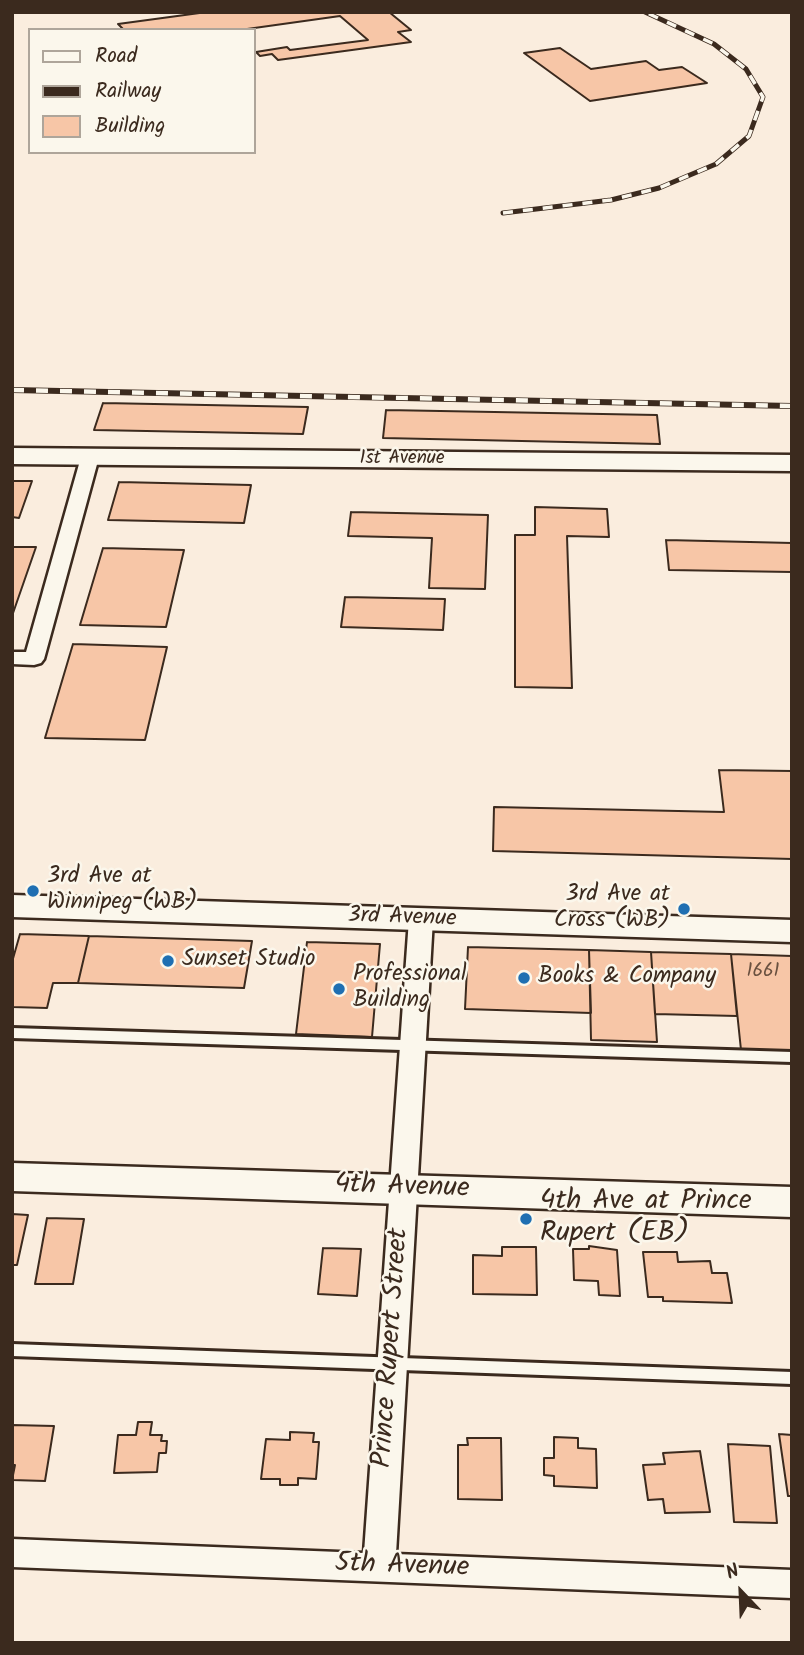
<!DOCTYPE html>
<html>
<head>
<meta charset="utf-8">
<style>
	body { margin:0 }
	#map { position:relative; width:804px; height:1655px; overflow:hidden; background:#faedde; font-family:Kalam,sans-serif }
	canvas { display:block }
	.frame { position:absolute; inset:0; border:14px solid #3b2a1e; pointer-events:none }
	.legend { position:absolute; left:28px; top:28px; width:228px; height:126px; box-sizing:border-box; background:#fbf7ec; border:2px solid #aea59a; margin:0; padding:9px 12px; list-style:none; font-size:21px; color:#3b2a1e }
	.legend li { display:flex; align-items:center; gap:14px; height:35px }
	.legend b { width:35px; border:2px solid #aea59a }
	.north { position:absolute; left:706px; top:1557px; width:70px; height:70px; -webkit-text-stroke:5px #fbf7ec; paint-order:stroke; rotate:337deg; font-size:19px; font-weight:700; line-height:28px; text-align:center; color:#3b2a1e }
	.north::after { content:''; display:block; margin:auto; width:24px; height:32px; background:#3b2a1e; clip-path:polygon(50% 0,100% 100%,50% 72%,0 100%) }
</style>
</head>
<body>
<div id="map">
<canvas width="804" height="1655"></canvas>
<div class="frame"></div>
<ul class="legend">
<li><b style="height:9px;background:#fbf7ec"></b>Road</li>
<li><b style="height:9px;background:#3b2a1e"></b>Railway</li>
<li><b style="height:19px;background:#f7c6a7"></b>Building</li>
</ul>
<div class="north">N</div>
</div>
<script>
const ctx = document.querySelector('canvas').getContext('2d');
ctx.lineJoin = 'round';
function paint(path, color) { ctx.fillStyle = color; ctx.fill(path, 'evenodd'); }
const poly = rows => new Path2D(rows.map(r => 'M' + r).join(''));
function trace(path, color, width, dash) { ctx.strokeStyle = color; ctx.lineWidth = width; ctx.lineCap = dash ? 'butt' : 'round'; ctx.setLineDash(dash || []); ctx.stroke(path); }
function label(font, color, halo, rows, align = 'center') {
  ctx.font = font + ' Kalam,sans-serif'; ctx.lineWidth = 5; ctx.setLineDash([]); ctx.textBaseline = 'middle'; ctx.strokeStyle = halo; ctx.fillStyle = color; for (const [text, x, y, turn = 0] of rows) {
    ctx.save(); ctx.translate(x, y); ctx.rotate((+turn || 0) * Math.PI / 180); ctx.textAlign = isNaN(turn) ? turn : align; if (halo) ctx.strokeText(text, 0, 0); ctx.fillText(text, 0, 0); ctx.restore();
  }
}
const building = poly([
	[207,12,389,12,411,30,398,32,411,42,278,60,272,54,260,56,256,52,287,47,290,50,368,40,340,16,240,30,124,30,118,24,207,12],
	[560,48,591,69,646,61,659,70,682,67,707,83,590,101,524,53,560,48],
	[103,403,308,407,303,434,94,430,103,403],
	[386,410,657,415,660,444,383,438,386,410],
	[12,481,32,481,19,518,12,517,12,481],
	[119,482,251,485,244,523,108,520,119,482],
	[535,507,607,509,609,537,567,536,572,688,515,687,515,535,535,535,535,507],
	[351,512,488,515,485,589,429,588,432,538,348,536,351,512],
	[666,540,792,543,792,572,669,570,666,540],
	[12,547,36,547,12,616,12,547],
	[103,548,184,550,166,627,80,625,103,548],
	[345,597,445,599,443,630,341,627,345,597],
	[73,644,167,647,145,740,45,738,73,644],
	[719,770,792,771,792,859,493,851,494,807,724,812,719,770],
	[20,934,89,936,78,983,53,983,47,1008,12,1007,12,962,20,934],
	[89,936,252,941,244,988,78,983,89,936],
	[307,942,380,944,372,1037,296,1034,307,942],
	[468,947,589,950,591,1013,465,1009,468,947],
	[589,950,651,952,657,1042,591,1040,589,950],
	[651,952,731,954,737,1016,655,1014,651,952],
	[731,954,792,956,792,1051,741,1050,731,954],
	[12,1214,28,1215,17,1265,12,1265,12,1214],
	[47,1218,84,1219,73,1284,35,1284,47,1218],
	[589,1246,617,1250,620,1296,599,1295,598,1281,574,1280,573,1249,589,1249,589,1246],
	[502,1247,536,1247,537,1295,473,1294,473,1255,502,1256,502,1247],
	[323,1248,361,1249,357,1296,318,1294,323,1248],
	[643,1252,677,1252,678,1262,710,1261,712,1273,727,1273,732,1303,663,1301,663,1297,648,1297,643,1252],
	[138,1422,152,1422,150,1435,162,1435,161,1441,167,1441,166,1453,159,1453,157,1472,114,1473,118,1435,136,1435,138,1422],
	[12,1425,54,1426,45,1481,12,1480,15,1465,12,1465,12,1425],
	[290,1432,314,1433,313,1442,319,1442,316,1479,298,1478,298,1485,280,1485,280,1479,261,1479,266,1439,290,1440,290,1432],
	[779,1434,792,1435,792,1496,788,1496,779,1434],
	[554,1437,578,1438,578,1448,596,1449,597,1488,554,1486,554,1476,544,1475,544,1458,554,1458,554,1437],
	[467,1438,501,1438,502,1500,458,1499,458,1445,468,1445,467,1438],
	[728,1444,770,1446,777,1523,734,1522,728,1444],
	[700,1451,710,1512,665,1513,663,1499,648,1500,643,1465,665,1464,663,1453,700,1451]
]);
const lane = poly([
	[12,1028,792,1052,792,1062,12,1038,12,1028],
	[12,1344,792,1372,792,1384,12,1356,12,1344]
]);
const street = poly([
	[90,452,99,457,44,659,41,663,34,665,12,664,12,652,26,652,81,457,90,452],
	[421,911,429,914,433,919,396,1554,792,1570,792,1598,12,1567,12,1539,364,1553,409,919,413,914,421,911]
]);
const secondary = poly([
	[12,448,792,455,792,471,12,464,12,448],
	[12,895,792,920,792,942,12,917,12,895],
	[12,1163,792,1187,792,1217,12,1191,12,1163]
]);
const railFar1 = poly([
	[503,213,611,200,659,188,716,164,749,136,763,97,746,69,714,44,645,12]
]);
const rail = poly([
	[12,390,792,406]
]);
const markers = [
	[33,891,7,"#1f6fb2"],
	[684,909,7,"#1f6fb2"],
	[168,961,7,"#1f6fb2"],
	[524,978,7,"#1f6fb2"],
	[339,989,7,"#1f6fb2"],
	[526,1219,7,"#1f6fb2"]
];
const farStreetnames = [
	["1st Avenue",402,460]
];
const numberNames = [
	["1661",763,973]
];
const poiNames = [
	["3rd Ave at",47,878],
	["Winnipeg (WB)",47,904],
	["3rd Ave at",670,896,"right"],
	["Cross (WB)",670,922,"right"],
	["Sunset Studio",182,961],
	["Professional",353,976],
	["Building",353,1002],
	["Books & Company",538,978]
];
const streetNames = [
	["3rd Avenue",402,919,2]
];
const nearStreetnames = [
	["4th Avenue",402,1189,2],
	["Prince Rupert Street",393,1348,-86],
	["5th Avenue",402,1568,2]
];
const nearPoinames = [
	["4th Ave at Prince",540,1203],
	["Rupert (EB)",540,1235]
];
paint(building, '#f7c6a7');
trace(building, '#3b2a1e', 2);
trace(lane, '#3b2a1e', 6);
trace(street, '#3b2a1e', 5);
trace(secondary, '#3b2a1e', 5);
paint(lane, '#fbf7ec');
paint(street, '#fbf7ec');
paint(secondary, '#fbf7ec');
trace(railFar1, '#3b2a1e', 5);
trace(rail, '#3b2a1e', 6);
trace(railFar1, '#fbf7ec', 3.5, [10]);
trace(rail, '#fbf7ec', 4.5, [12]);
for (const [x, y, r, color] of markers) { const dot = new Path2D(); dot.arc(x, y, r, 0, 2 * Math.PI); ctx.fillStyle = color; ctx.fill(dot); trace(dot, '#fbf7ec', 2.5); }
label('19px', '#3b2a1e', '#fbf7ec', farStreetnames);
label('19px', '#6a5140', null, numberNames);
label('23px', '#3b2a1e', '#fbf7ec', poiNames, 'left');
label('23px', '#3b2a1e', '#fbf7ec', streetNames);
label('28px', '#3b2a1e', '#fbf7ec', nearStreetnames);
label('28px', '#3b2a1e', '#fbf7ec', nearPoinames, 'left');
</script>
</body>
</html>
